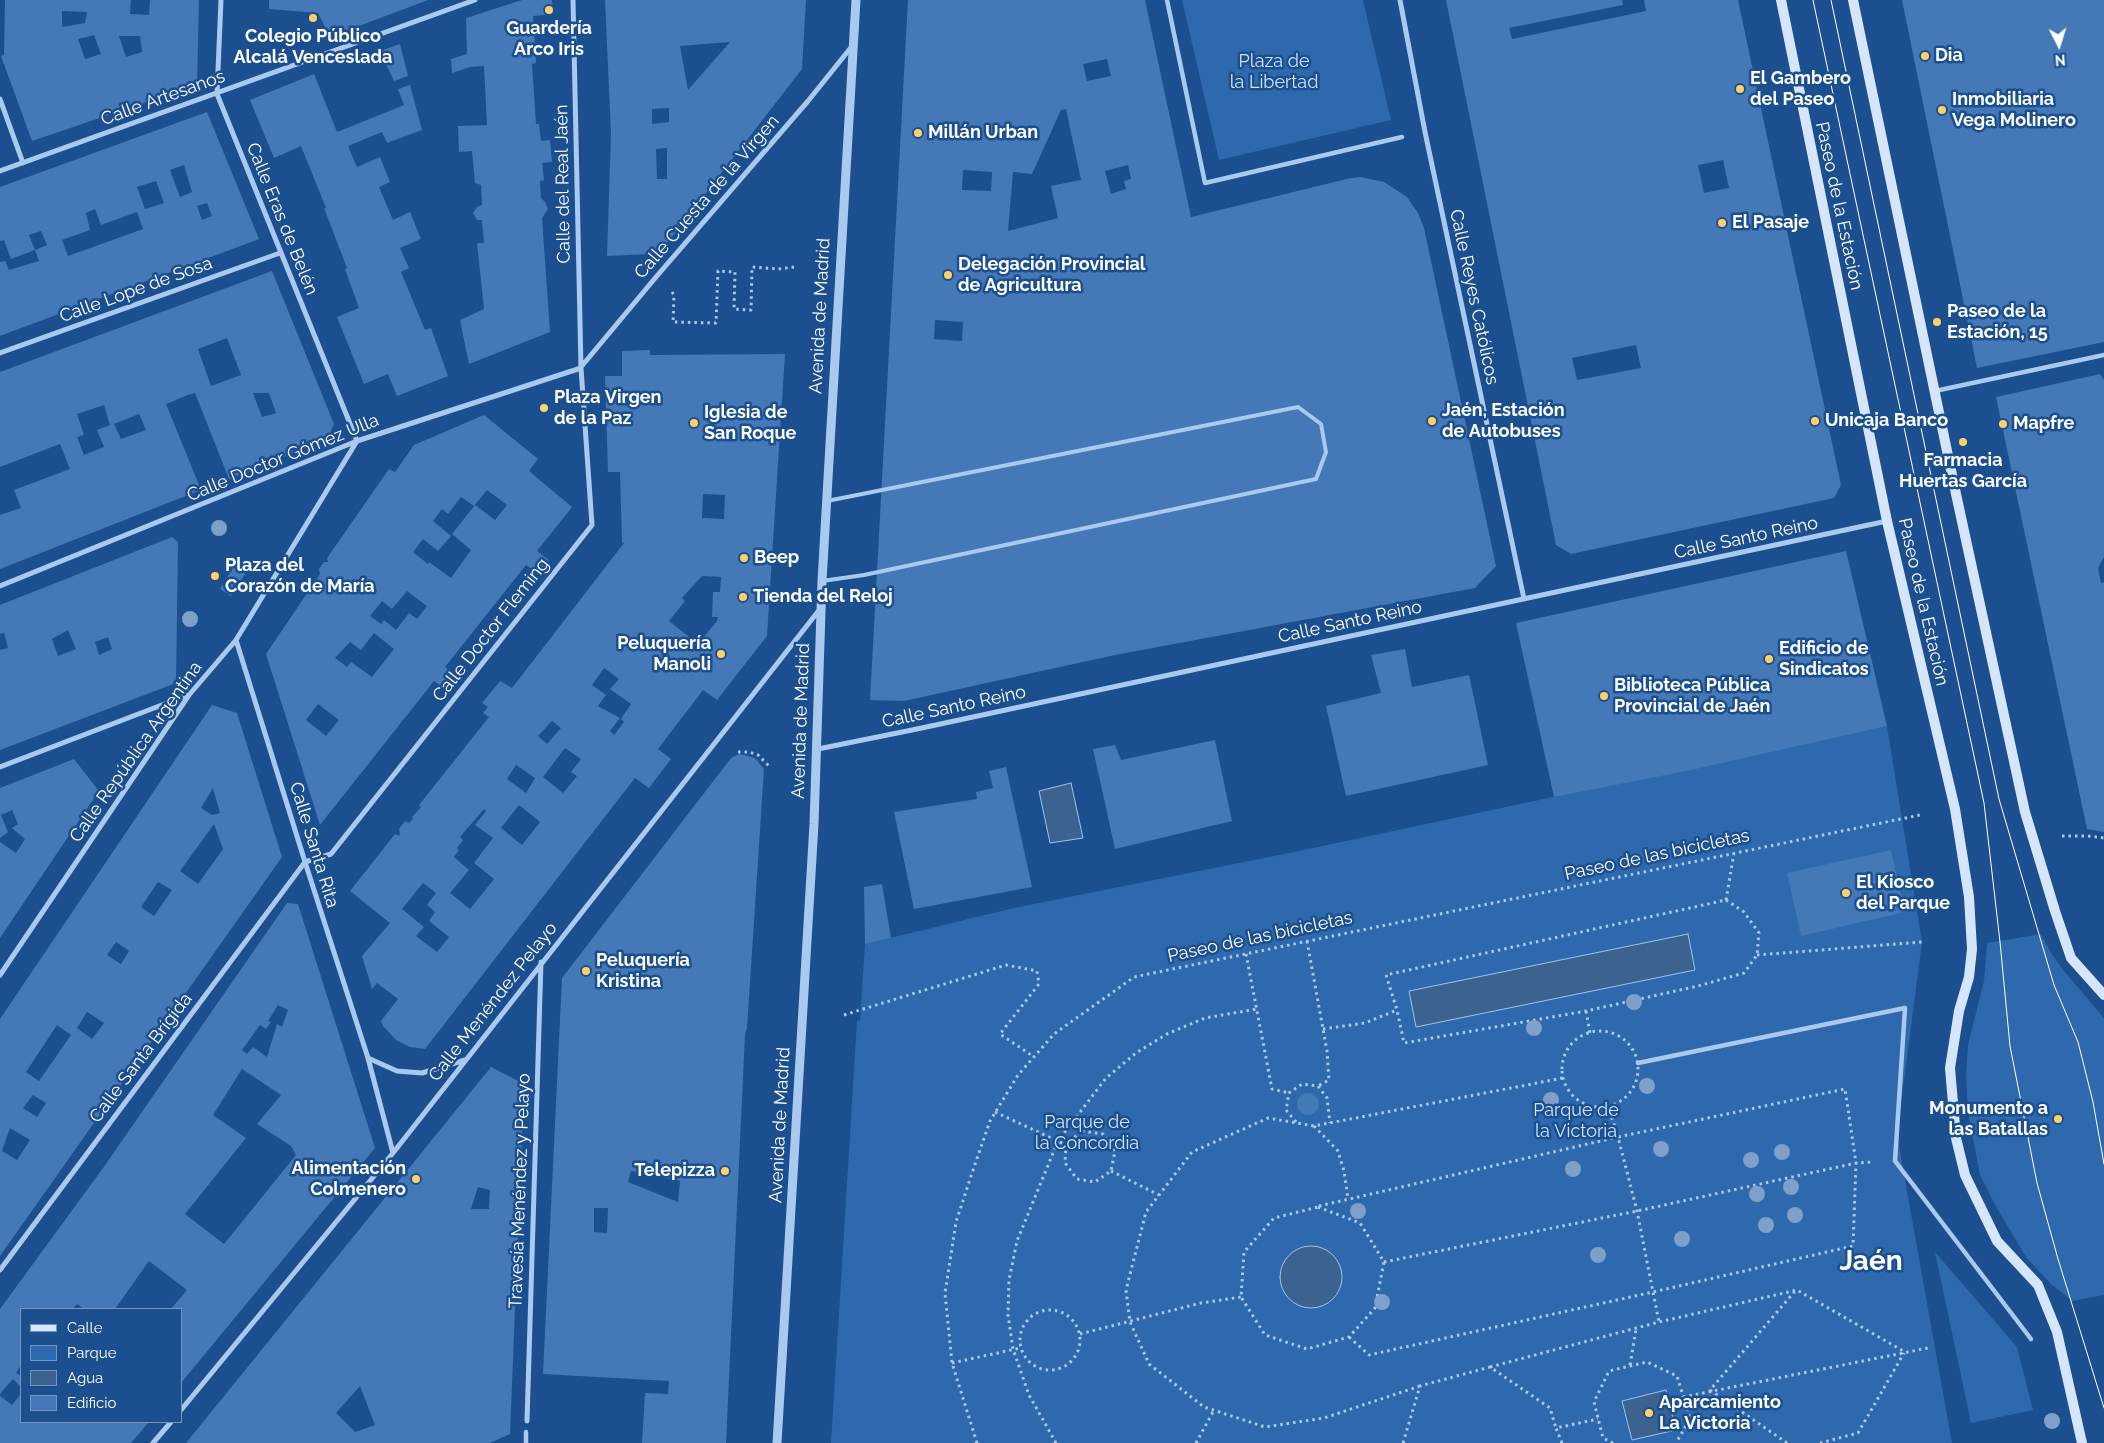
<!DOCTYPE html>
<html>
<head>
<meta charset="utf-8">
<style>
	body { margin:0 }
	#map { position:relative; width:2104px; height:1443px; overflow:hidden; background:#1b4f8f; font-family:Raleway,sans-serif }
	canvas { display:block }
	.legend { position:absolute; left:20px; top:1308px; width:162px; height:115px; box-sizing:border-box; background:#1b4f8f; border:1px solid #7695bc; margin:0; padding:6px 9px; list-style:none; font-size:15px; color:#fff }
	.legend li { display:flex; align-items:center; gap:10px; height:25px }
	.legend b { width:25px; border:1px solid #7695bc }
	.north { position:absolute; left:2034px; top:20px; width:50px; height:50px; -webkit-text-stroke:4px #1b4f8f; paint-order:stroke; rotate:175deg; font-size:14px; font-weight:700; line-height:20px; text-align:center; color:#fff }
	.north::after { content:''; display:block; margin:auto; width:18px; height:22px; background:#fff; clip-path:polygon(50% 0,100% 100%,50% 72%,0 100%) }
</style>
</head>
<body>
<div id="map">
<canvas width="2104" height="1443"></canvas>
<ul class="legend">
<li><b style="height:6px;background:#d6e6fa"></b>Calle</li>
<li><b style="height:14px;background:#2e69ad"></b>Parque</li>
<li><b style="height:14px;background:#3c6290"></b>Agua</li>
<li><b style="height:14px;background:#4478b7"></b>Edificio</li>
</ul>
<div class="north">N</div>
</div>
<script>
const ctx = document.querySelector('canvas').getContext('2d');
ctx.lineJoin = 'round';
function paint(path, color) { ctx.fillStyle = color; ctx.fill(path, 'evenodd'); }
const poly = rows => new Path2D(rows.map(r => 'M' + r).join(''));
function trace(path, color, width, dash) { ctx.strokeStyle = color; ctx.lineWidth = width; ctx.lineCap = dash ? 'butt' : 'round'; ctx.setLineDash(dash || []); ctx.stroke(path); }
function label(font, color, halo, rows, align = 'center') {
  ctx.font = font + ' Raleway,sans-serif'; ctx.lineWidth = 5; ctx.setLineDash([]); ctx.textBaseline = 'middle'; ctx.strokeStyle = halo; ctx.fillStyle = color; for (const [text, x, y, turn = 0] of rows) {
    ctx.save(); ctx.translate(x, y); ctx.rotate((+turn || 0) * Math.PI / 180); ctx.textAlign = isNaN(turn) ? turn : align; if (halo) ctx.strokeText(text, 0, 0); ctx.fillText(text, 0, 0); ctx.restore();
  }
}
const green = poly([
	[1182,0,1363,0,1391,120,1219,160],
	[1887,726,1922,942,1897,1135,1952,1443,831,1443,857,1021,860,1020,865,944,1014,908,1299,851],
	[2041,934,2050,951,2063,970,2104,1018,2104,1295,2072,1301,2051,1284,2026,1257,1995,1205,1980,1175,1968,1112,1966,1077,1968,1045,1984,981,1987,943],
	[1935,1252,2017,1347,2033,1410,1971,1423]
]);
const water = poly([
	[1071,783,1083,838,1050,843,1039,791,1071,783],
	[1688,934,1695,970,1416,1027,1409,991,1688,934],
	'1280 1277a31 31 0 1 1 62 0a31 31 0 1 1-62 0Z',
	[1666,1390,1676,1430,1632,1440,1622,1401,1666,1390]
]);
const building = poly([
	[5,0,131,0,130,14,149,15,150,0,199,0,197,85,32,141,1,56,4,55],
	[62,11,87,12,85,23,62,27],
	[94,35,101,54,85,59,78,39],
	[119,36,140,36,142,52,126,57],
	[269,0,428,0,330,37,318,13,269,9],
	[522,0,552,0,553,14,533,16,536,63,532,64,536,124,539,124,541,141,550,140,552,162,542,163,544,180,540,181,541,198,545,202,548,209,542,218,550,332,469,364,460,320,484,309,477,243,484,243,482,220,477,220,473,213,477,207,482,205,481,185,475,183,472,151,459,152,458,126,487,125,484,66,470,67,452,73,451,59,467,54,466,18],
	[605,0,806,0,802,69,664,247,650,254,607,256,611,134],
	[730,42,688,90,680,46],
	[669,108,669,122,652,124,652,109],
	[667,148,667,179,657,179,656,149],
	[908,0,1145,0,1191,217,1351,178,1360,177,1384,182,1407,197,1418,213,1424,228,1496,566,1475,588,1115,655,904,701,870,700],
	[1107,59,1111,76,1087,81,1083,64],
	[1066,109,1081,180,1051,186,1058,218,1008,231,1013,172,1032,174,1061,110],
	[1128,165,1131,179,1124,181,1126,189,1111,194,1105,171],
	[963,170,992,172,991,191,962,190],
	[935,320,963,322,962,341,934,339],
	[1446,0,1622,0,1623,5,1509,28,1512,39,1646,11,1644,0,1738,0,1841,485,1834,498,1571,554,1556,545],
	[1723,160,1729,188,1704,193,1698,165],
	[1636,345,1641,368,1577,380,1572,358],
	[1902,0,2104,0,2104,342,1977,368],
	[400,44,408,76,394,81,380,51],
	[314,74,337,132,404,105,398,89,410,85,422,130,387,143,382,132,348,146,357,167,380,157,390,182,379,187,393,220,410,212,421,239,400,248,409,268,401,272,425,330,431,328,448,376,397,396,388,374,364,384,337,317,359,308,345,269,347,268,324,208,326,208,301,146,274,158,250,100],
	[207,112,259,239,0,336,0,262,5,261,9,270,39,261,35,250,11,259,4,240,0,241,0,187],
	[184,165,192,192,180,197,170,170],
	[156,181,164,203,145,209,137,187],
	[207,203,212,216,202,220,197,206],
	[95,209,101,225,137,212,143,229,68,256,62,240,90,230,86,213],
	[41,231,47,245,35,250,29,235],
	[272,271,334,424,327,440,229,479,195,393,188,395,166,404,201,490,0,569,0,515,21,508,14,490,70,469,60,444,0,467,0,372],
	[227,338,241,375,211,386,198,349],
	[253,393,269,393,276,413,262,417],
	[104,405,110,425,97,430,104,447,84,455,77,437,84,435,77,414],
	[139,414,146,430,121,439,114,424],
	[650,350,650,355,785,354,767,636,717,700,703,690,658,749,671,759,649,788,635,778,425,1049,410,1047,396,1040,383,1026,381,1021,398,999,377,983,372,989,362,956,390,923,350,891,395,834,399,836,400,833,399,829,405,821,409,823,413,819,412,817,421,807,419,805,489,717,483,713,488,707,482,703,500,681,512,688,624,543,622,542,620,472,608,472,605,376,622,376,622,351],
	[703,494,725,495,724,519,702,518],
	[702,576,721,577,720,592,713,592,712,617,718,617,717,621,698,644,669,621,685,601,682,598],
	[604,668,619,679,610,689,631,704,621,719,624,722,614,735,610,731,620,718,598,706,606,695,592,685],
	[552,721,561,728,547,744,538,736],
	[565,748,581,759,571,772,577,776,563,793,543,777],
	[516,765,535,778,526,793,507,779],
	[519,805,540,822,522,845,501,828],
	[484,809,486,811,475,825,493,838,474,863,494,879,470,909,450,893,469,870,454,857,459,850,457,848,463,840,460,837],
	[423,883,436,893,427,905,435,912,429,921,449,937,437,952,416,936,424,927,402,909],
	[2100,374,2104,380,2104,557,2098,568,2101,583,2104,582,2104,832,2087,829,1996,397],
	[484,415,538,459,529,471,572,507,537,551,549,560,538,574,526,565,445,667,456,676,445,689,434,681,320,825,266,654,320,574,319,569,324,562,328,562,327,558,389,469,395,472,414,445],
	[487,490,507,505,495,520,475,505,460,524,452,534,471,550,451,578,429,562,428,564,413,552,423,539,438,551,451,536,433,521,442,509,448,514,461,497,474,506],
	[407,591,427,606,417,619,409,613,396,630,384,620,381,624,370,616,382,601,392,609],
	[374,633,394,649,372,677,351,662,347,667,335,658,350,642,361,650],
	[318,704,339,720,326,736,306,720],
	[172,537,178,542,176,683,0,750,0,650,8,648,4,633,0,634,0,605],
	[68,630,76,649,58,656,52,639],
	[108,637,112,649,99,655,95,642],
	[1846,551,1887,726,1691,770,1554,797,1516,623],
	[239,558,251,565,231,596,220,589],
	[1405,649,1412,687,1469,675,1488,765,1346,796,1326,706,1381,693,1371,655],
	[212,705,237,713,282,857,0,1256,0,1019],
	[213,788,220,813,212,815,201,808],
	[214,824,223,849,198,884,180,871],
	[158,882,172,890,154,916,141,907],
	[116,942,129,951,121,964,107,955],
	[87,1012,104,1023,92,1039,77,1028],
	[57,1025,71,1035,39,1081,26,1072],
	[33,1095,46,1103,37,1117,23,1108],
	[10,1128,30,1140,17,1160,2,1151],
	[1215,740,1232,821,1115,849,1093,749,1115,745,1121,760],
	[739,754,755,758,764,769,747,1028,745,1034,726,1443,642,1443,645,1393,668,1394,669,1381,543,1374,562,978,731,758],
	[631,1171,680,1181,678,1202,628,1182],
	[594,1208,608,1208,607,1233,594,1232],
	[74,759,99,791,0,938,0,842,16,853,25,839,12,828,18,824,12,810,1,815,8,832,0,838,0,788],
	[1006,767,1032,887,914,909,894,812,977,799,976,792,993,788,989,771],
	[1891,850,1905,912,1801,936,1787,873],
	[882,884,891,938,865,944,864,887],
	[287,903,298,904,375,1148,181,1383,181,1309,171,1309,187,1290,149,1261,115,1309,84,1309,77,1304,73,1309,21,1309,21,1365,16,1373,21,1376,21,1387,13,1379,0,1394,0,1309,103,1168],
	[278,1005,288,1010,282,1027,277,1024,267,1057,253,1047,247,1054,242,1050,260,1025,266,1029,271,1022,268,1021],
	[242,1069,281,1095,257,1124,291,1146,296,1155,224,1244,185,1214,246,1138,213,1115],
	[491,1067,524,1084,510,1434,490,1443,186,1443],
	[478,1187,490,1190,489,1209,471,1209],
	[360,1386,375,1425,355,1432,336,1413],
	'1297 1104a11 11 0 1 1 22 0a11 11 0 1 1-22 0Z',
	[21,1394,21,1422,149,1422,131,1443,0,1443,0,1396,12,1405]
]);
const path = poly([
	[672,292,674,295,673,322,716,323,718,271,735,272,734,309,751,310,752,267,778,269,795,267],
	[738,752,749,752,758,755,771,768],
	[2062,836,2088,836,2104,838],
	[1726,900,1744,912,1759,933,1757,955,1744,973,1698,986,1586,1011,1404,1043,1397,1010,1386,975,1726,900],
	[1726,900,1734,853],
	[1307,941,1327,1051,1329,1080,1318,1086],
	[1246,954,1272,1089,1289,1093],
	[1757,955,1922,942],
	[1586,1011,1590,1033],
	[844,1015,1006,965,1037,971,1039,984,1000,1034,1034,1057],
	[1323,1029,1365,1023,1397,1010],
	'1562 1069a38 38 0 1 1 76 0a38 38 0 1 1-76 0Z',
	[995,1112,1066,1145],
	[1296,1122,1286,1110,1289,1093,1302,1084,1318,1086,1327,1098,1330,1123],
	[1314,1126,1338,1151,1344,1171,1348,1199],
	[1082,1131,1103,1134,1115,1151,1111,1171,1095,1182,1077,1179,1065,1163,1066,1145,1082,1131],
	[1111,1171,1159,1195],
	[1319,1206,1618,1137,1608,1106],
	[1318,1207,1360,1223,1384,1262,1375,1308,1349,1337,1307,1349,1265,1335,1241,1297,1244,1252,1274,1218,1318,1207],
	[1384,1262,1637,1211,1856,1163,1873,1162],
	'1020 1340a30 30 0 1 1 60 0a30 30 0 1 1-60 0Z',
	[1080,1334,1201,1303,1241,1297],
	[1349,1337,1369,1355,1653,1292,1853,1246,1856,1163,1845,1089,1618,1137,1637,1211,1653,1292,1659,1322],
	[952,1363,1020,1348],
	[1630,1365,1636,1329],
	[1490,1367,1659,1322,1797,1290,1905,1352],
	[1420,1386,1324,1418,1265,1427,1204,1407,1149,1364,1130,1322,1126,1290,1146,1212,1192,1152,1268,1118,1314,1126,1563,1078],
	[1683,1397,1928,1348],
	[977,1443,952,1363,945,1293,956,1222,972,1173,990,1121,1018,1075,1054,1034,1134,977,1920,815],
	[1056,1443,1029,1395,1013,1349,1008,1315,1009,1280,1017,1241,1058,1141,1106,1078,1136,1053,1167,1034,1205,1018,1257,1009],
	[1196,1443,1214,1410],
	[1403,1443,1420,1386,1490,1367,1550,1408,1556,1428],
	[1562,1443,1556,1428,1598,1419],
	[1613,1443,1603,1438,1594,1402,1609,1371,1647,1362,1677,1376,1690,1419,1676,1443],
	[1787,1443,1710,1390,1796,1290],
	[1820,1443,1858,1433,1904,1353]
]);
const service = poly([
	[822,581,864,575,1316,479,1326,452,1321,424,1298,407,827,501]
]);
const pedestrian = poly([
	[1167,0,1205,183,1402,137],
	[1935,391,2104,355],
	[1638,1063,1905,1008,1895,1161,2031,1339],
	[526,1443,526,1432]
]);
const minor = poly([
	[1400,0,1425,132,1524,599],
	[0,99,23,163],
	[0,171,475,0],
	[0,353,280,253],
	[581,367,656,277,808,101,853,45],
	[0,586,357,441,581,368],
	[236,640,305,862,368,1058,393,1153],
	[818,749,917,729,1887,521],
	[0,767,188,695],
	[305,862,331,854,592,525,581,368,573,0],
	[0,975,189,695,236,640,357,441,217,94,221,0],
	[368,1058,397,1071,422,1073,465,1060],
	[0,1270,305,862],
	[181,1410,393,1153,820,609],
	[527,1421,541,962],
	[153,1443,171,1422]
]);
const tertiary = poly([
	[777,1443,814,824,822,581,856,0]
]);
const secondary = poly([
	[1781,0,1887,521,1955,809,1969,897,1972,949,1969,977,1959,1011,1950,1068,1956,1138,1965,1175,1997,1241,2038,1285,2057,1332,2082,1443],
	[1853,0,1956,494,2025,812,2055,911,2071,958,2104,995]
]);
const tram = poly([
	[1813,0,1984,803,2000,942,2010,1046,2037,1183,2058,1259,2104,1408],
	[1831,0,1999,799,2054,985,2078,1042,2093,1102,2104,1164]
]);
const trees = [
	[219,528],
	[190,619],
	[1634,1002],
	[1534,1028],
	[1647,1086],
	[1551,1100],
	[1661,1149],
	[1782,1152],
	[1751,1160],
	[1573,1169],
	[1791,1187],
	[1757,1194],
	[1358,1211],
	[1795,1215],
	[1766,1225],
	[1682,1239],
	[1598,1255],
	[1382,1302],
	[2052,1421]
];
const markers = [
	[549,10,5,"#ffd166"],
	[313,18,5,"#ffd166"],
	[1925,56,5,"#ffd166"],
	[1740,89,5,"#ffd166"],
	[1942,110,5,"#ffd166"],
	[918,133,5,"#ffd166"],
	[1722,223,5,"#ffd166"],
	[948,275,5,"#ffd166"],
	[1937,322,5,"#ffd166"],
	[544,408,5,"#ffd166"],
	[1432,421,5,"#ffd166"],
	[1815,421,5,"#ffd166"],
	[694,423,5,"#ffd166"],
	[2003,424,5,"#ffd166"],
	[1963,442,5,"#ffd166"],
	[744,558,5,"#ffd166"],
	[215,576,5,"#ffd166"],
	[743,597,5,"#ffd166"],
	[721,654,5,"#ffd166"],
	[1769,659,5,"#ffd166"],
	[1604,696,5,"#ffd166"],
	[1846,893,5,"#ffd166"],
	[586,971,5,"#ffd166"],
	[2058,1119,5,"#ffd166"],
	[725,1171,5,"#ffd166"],
	[416,1179,5,"#ffd166"],
	[1649,1413,5,"#ffd166"]
];
const poiNames = [
	["Guardería",549,29,"center"],
	["Arco Iris",549,50,"center"],
	["Colegio Público",313,37,"center"],
	["Alcalá Venceslada",313,58,"center"],
	["Dia",1935,56],
	["El Gambero",1750,79],
	["del Paseo",1750,100],
	["Inmobiliaria",1952,100],
	["Vega Molinero",1952,121],
	["Millán Urban",928,133],
	["El Pasaje",1732,223],
	["Delegación Provincial",958,265],
	["de Agricultura",958,286],
	["Paseo de la",1947,312],
	["Estación, 15",1947,333],
	["Plaza Virgen",554,398],
	["de la Paz",554,419],
	["Jaén, Estación",1442,411],
	["de Autobuses",1442,432],
	["Iglesia de",704,413],
	["San Roque",704,434],
	["Unicaja Banco",1825,421],
	["Mapfre",2013,424],
	["Farmacia",1963,461,"center"],
	["Huertas García",1963,482,"center"],
	["Beep",754,558],
	["Plaza del",225,566],
	["Corazón de María",225,587],
	["Tienda del Reloj",753,597],
	["Peluquería",711,644,"right"],
	["Manoli",711,665,"right"],
	["Edificio de",1779,649],
	["Sindicatos",1779,670],
	["Biblioteca Pública",1614,686],
	["Provincial de Jaén",1614,707],
	["El Kiosco",1856,883],
	["del Parque",1856,904],
	["Peluquería",596,961],
	["Kristina",596,982],
	["Monumento a",2048,1109,"right"],
	["las Batallas",2048,1130,"right"],
	["Alimentación",406,1169,"right"],
	["Colmenero",406,1190,"right"],
	["Telepizza",715,1171,"right"],
	["Aparcamiento",1659,1403],
	["La Victoria",1659,1424]
];
const parkNames = [
	["Plaza de",1274,62],
	["la Libertad",1274,83],
	["Parque de",1576,1111],
	["la Victoria",1576,1132],
	["Parque de",1087,1123],
	["la Concordia",1087,1144]
];
const streetNames = [
	["Calle Artesanos",163,98,-20],
	["Calle del Real Jaén",563,184,-91],
	["Calle Cuesta de la Virgen",707,197,-49],
	["Paseo de la Estación",1839,206,78],
	["Calle Eras de Belén",282,219,68],
	["Calle Lope de Sosa",136,290,-20],
	["Calle Reyes Católicos",1474,297,78],
	["Avenida de Madrid",820,316,-87],
	["Calle Doctor Gómez Ulla",283,458,-22],
	["Calle Santo Reino",1746,538,-12],
	["Paseo de la Estación",1923,602,77],
	["Calle Santo Reino",1350,622,-12],
	["Calle Doctor Fleming",491,630,-52],
	["Calle Santo Reino",954,707,-12],
	["Avenida de Madrid",801,721,-88],
	["Calle República Argentina",136,752,-55],
	["Calle Santa Rita",314,845,73],
	["Paseo de las bicicletas",1657,855,-12],
	["Paseo de las bicicletas",1260,937,-12],
	["Calle Menéndez Pelayo",493,1002,-52],
	["Calle Santa Brígida",141,1058,-53],
	["Avenida de Madrid",780,1125,-87],
	["Travesía Menéndez y Pelayo",520,1191,-88]
];
const townNames = [
	["Jaén",1871,1262]
];
paint(green, '#2e69ad');
paint(water, '#3c6290');
trace(water, '#9cc4f0', 1);
paint(building, '#4478b7');
trace(path, '#a9c9ee', 3, [2.5, 4]);
trace(service, '#a9c9ee', 4);
trace(pedestrian, '#a9c9ee', 4.5);
trace(minor, '#a9c9ee', 5);
trace(tertiary, '#a9c9ee', 9);
trace(secondary, '#d6e6fa', 10);
trace(tram, '#fff', 1);
ctx.fillStyle = '#7ea0ca';
for (const [x, y] of trees) { ctx.beginPath(); ctx.arc(x, y, 8, 0, 2 * Math.PI); ctx.fill(); }
for (const [x, y, r, color] of markers) { const dot = new Path2D(); dot.arc(x, y, r, 0, 2 * Math.PI); ctx.fillStyle = color; ctx.fill(dot); trace(dot, '#1b4f8f', 2); }
label('bold 18px', '#fff', '#1b4f8f', poiNames, 'left');
label('18px', '#cfe3fa', '#1b4f8f', parkNames);
label('18px', '#fff', '#1b4f8f', streetNames);
label('bold 28px', '#fff', '#1b4f8f', townNames);
</script>
</body>
</html>
